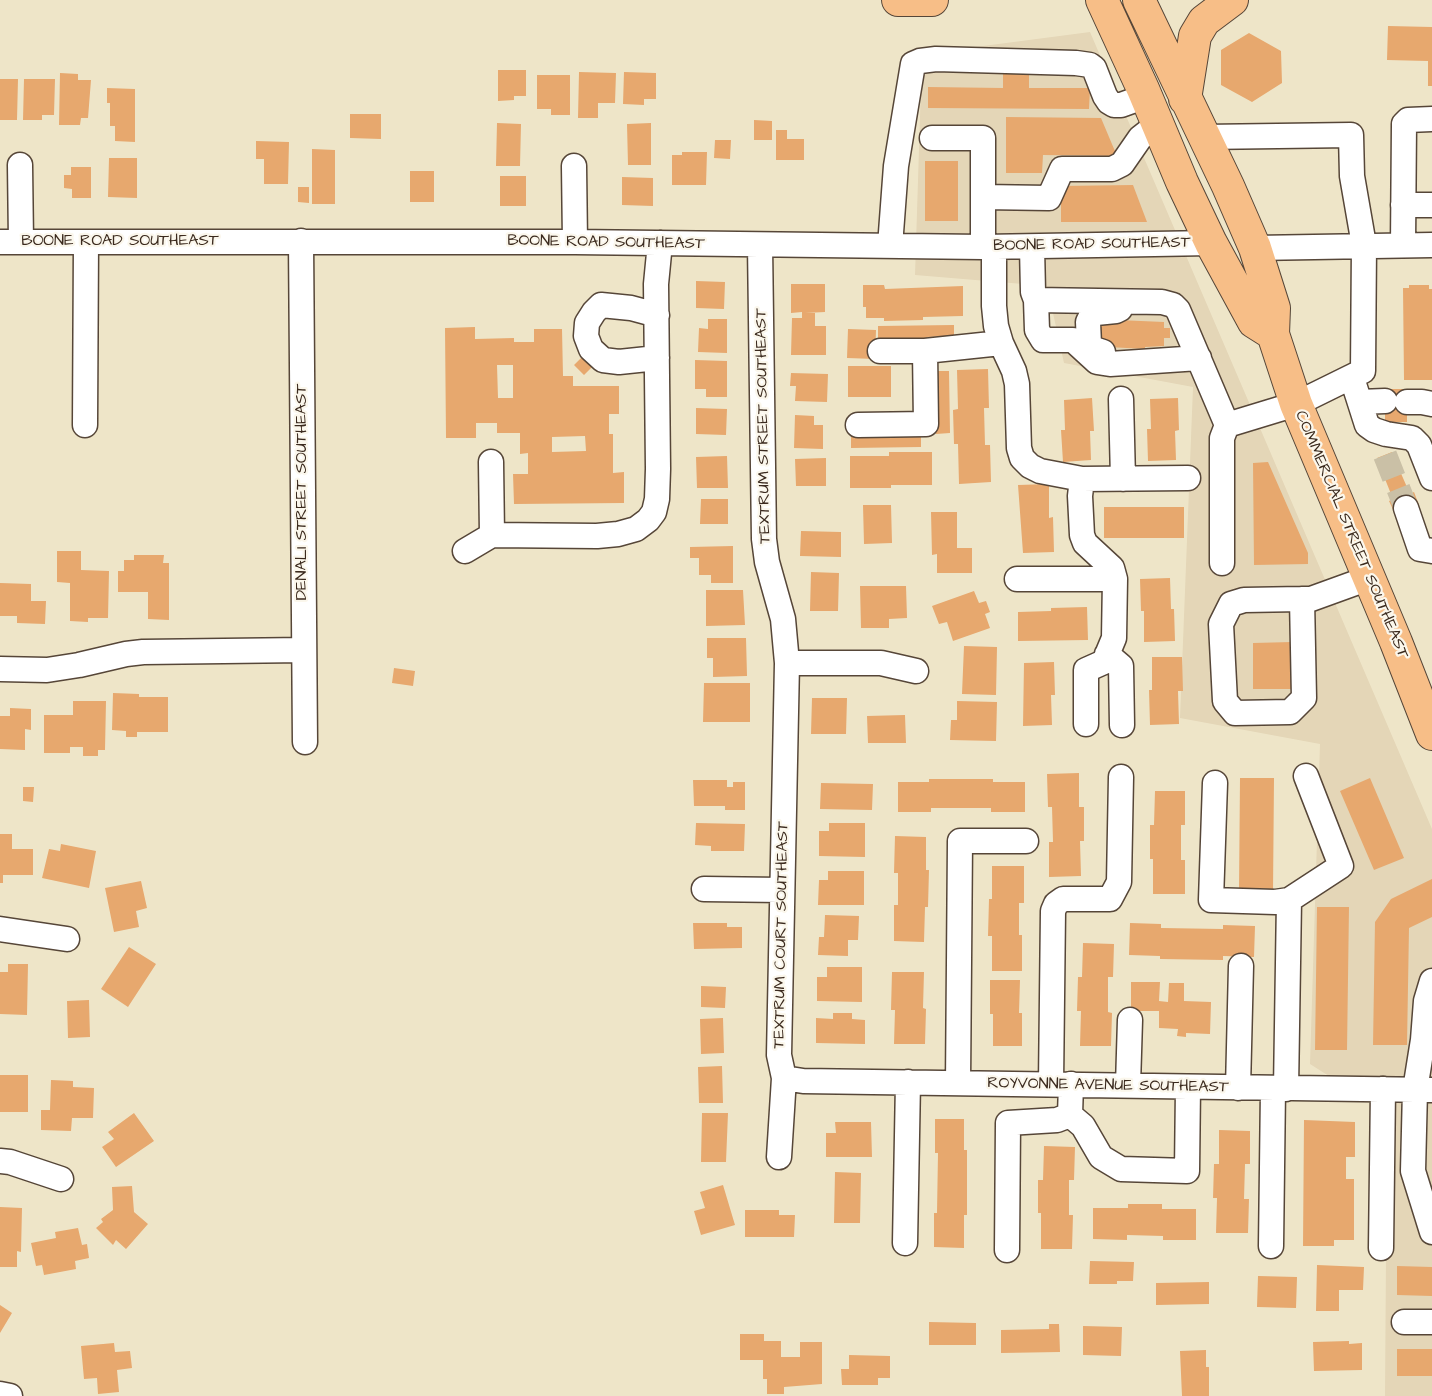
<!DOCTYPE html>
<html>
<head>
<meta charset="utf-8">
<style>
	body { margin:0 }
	canvas { display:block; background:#eee5c8 }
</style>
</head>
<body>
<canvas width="1432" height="1396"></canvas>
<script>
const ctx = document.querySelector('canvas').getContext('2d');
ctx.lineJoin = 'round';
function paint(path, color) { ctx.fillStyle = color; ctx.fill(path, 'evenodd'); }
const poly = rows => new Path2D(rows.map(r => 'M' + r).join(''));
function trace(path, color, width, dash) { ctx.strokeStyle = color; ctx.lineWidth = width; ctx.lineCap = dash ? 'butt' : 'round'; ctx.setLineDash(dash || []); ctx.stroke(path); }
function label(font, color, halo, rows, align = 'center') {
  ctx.font = font + ' "Architects Daughter",sans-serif'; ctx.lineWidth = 4.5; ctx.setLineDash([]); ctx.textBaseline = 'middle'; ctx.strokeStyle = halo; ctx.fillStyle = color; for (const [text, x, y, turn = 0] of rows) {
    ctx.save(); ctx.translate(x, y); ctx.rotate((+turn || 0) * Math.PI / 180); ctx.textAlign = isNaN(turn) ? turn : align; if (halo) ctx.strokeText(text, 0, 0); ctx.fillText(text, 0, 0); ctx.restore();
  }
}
const built = poly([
	[1090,32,1432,829,1432,1396,1385,1396,1387,1113,1310,1064,1320,744,1180,718,1193,387,1064,363,1047,286,915,275,922,54]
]);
const building = poly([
	[1388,26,1432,27,1432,86,1428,86,1428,61,1387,60],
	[1249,33,1281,51,1282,83,1252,102,1221,85,1221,50],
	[498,70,526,70,526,96,514,96,514,100,498,101],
	[579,72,616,73,615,103,598,103,598,118,578,118],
	[624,72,656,73,656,99,644,99,644,105,623,104],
	[60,73,78,74,78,80,91,80,88,118,81,118,80,125,59,125],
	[1003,73,1029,74,1029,88,1090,88,1089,109,928,108,928,87,1003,88],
	[537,75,570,75,570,115,551,115,551,109,537,109],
	[0,79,18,79,17,120,0,120],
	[24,79,55,79,54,115,42,115,42,120,23,120],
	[107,88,135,89,135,142,115,141,115,126,110,126,110,103,107,103],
	[350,114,381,114,381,139,350,138],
	[1006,117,1101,118,1117,156,1043,155,1042,173,1006,173],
	[754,120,772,121,772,140,754,140],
	[497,123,521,124,520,166,496,166],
	[651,123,651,165,628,165,627,124],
	[776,130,787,130,787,139,804,139,804,160,776,160],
	[715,140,731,140,730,159,714,158],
	[256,141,289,142,288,184,264,184,264,159,256,159],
	[312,149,335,150,335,204,312,204],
	[682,152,707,152,706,185,672,185,672,155,682,155],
	[109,158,137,158,137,198,108,197],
	[925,161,958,161,958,221,925,221],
	[71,167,91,167,91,198,72,198,72,189,64,188,64,175,71,175],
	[410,171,434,171,434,202,410,202],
	[500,176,526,176,526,206,500,206],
	[622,177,653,178,653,206,622,205],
	[1133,185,1147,222,1061,222,1061,186],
	[298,187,309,187,309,203,298,202],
	[696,281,725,282,724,309,696,308],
	[791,284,825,284,825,312,805,313,815,313,815,326,826,326,826,355,791,355,792,318,802,318,802,312,791,313],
	[863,285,884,285,885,289,963,286,963,316,923,317,923,320,884,321,884,318,866,318,866,307,863,307],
	[1409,285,1429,285,1429,289,1432,289,1432,380,1404,380,1403,288,1409,288],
	[708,319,727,319,727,353,698,352,699,328,708,329],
	[1095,319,1164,322,1164,328,1170,328,1170,338,1164,338,1164,346,1145,347,1145,349,1108,347,1108,341,1095,341],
	[954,325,954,336,927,337,927,341,878,341,878,326],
	[475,327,475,339,514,338,514,342,534,342,534,329,562,329,563,376,573,376,573,386,619,386,619,414,609,414,609,434,613,434,613,473,624,472,624,503,514,504,513,474,528,474,528,453,520,454,520,433,497,433,497,423,476,423,476,438,446,438,445,328],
	[497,365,513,365,513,398,498,398],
	[585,436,586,451,552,452,552,437],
	[848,329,876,330,875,359,847,358],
	[583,356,593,366,584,375,574,365],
	[695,360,727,361,727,397,706,397,706,389,695,389],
	[848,366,891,366,891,397,848,397],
	[988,369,989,408,984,408,985,445,990,445,991,482,959,484,958,444,954,444,953,410,958,409,957,370],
	[935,371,949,371,950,433,936,434],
	[791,373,828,374,827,402,795,401,796,386,790,386],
	[1385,389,1407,389,1407,422,1385,422],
	[1092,398,1094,431,1090,431,1091,460,1063,462,1061,430,1065,430,1064,400],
	[1178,398,1179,430,1175,431,1176,460,1148,461,1147,429,1151,429,1150,399],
	[696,408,727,409,726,435,696,434],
	[795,415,814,416,814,425,823,425,823,449,794,448],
	[921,433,921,447,851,448,851,434],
	[889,452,932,452,932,485,891,485,891,488,850,488,850,456,889,456],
	[1392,452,1393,455,1396,454,1399,461,1396,462,1410,494,1414,492,1419,505,1396,516,1389,501,1393,499,1381,469,1379,470,1376,462,1378,461,1377,458],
	[727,456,728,488,697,488,696,457],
	[826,458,826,486,796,486,795,459],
	[1268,462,1308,553,1308,564,1254,565,1253,463],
	[1049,484,1049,518,1053,517,1054,552,1023,553,1018,485],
	[701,499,728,499,728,524,700,524],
	[863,505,891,505,892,543,864,544],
	[1104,507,1184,507,1184,538,1104,538],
	[931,512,957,512,957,548,972,548,972,573,937,573,937,554,932,555],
	[801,531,841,532,841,557,800,556],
	[733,546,733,583,711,583,711,575,699,575,699,558,690,558,690,547],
	[57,551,81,551,81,570,109,571,108,618,88,618,88,622,70,621,70,583,57,582],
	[134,555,164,555,163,563,169,563,169,620,148,619,148,592,118,592,118,571,124,571,124,560,134,560],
	[811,572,839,573,838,611,810,611],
	[1170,578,1171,609,1174,609,1175,641,1144,642,1144,611,1141,611,1140,579],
	[0,583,31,584,31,601,46,601,45,624,17,623,17,616,0,616],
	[860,586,906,586,907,618,889,619,889,628,861,628],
	[706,590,743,590,745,625,706,626],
	[974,591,979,603,986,601,990,612,985,614,990,628,953,641,947,622,939,624,932,606],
	[1087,607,1088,640,1018,641,1018,612,1051,611,1051,608],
	[707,638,746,638,747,676,713,677,713,658,707,658],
	[1292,642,1292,689,1253,689,1253,643],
	[964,646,997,647,996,695,962,694],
	[1152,657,1182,657,1183,691,1178,691,1179,724,1150,725,1149,690,1152,690],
	[1054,662,1055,695,1051,695,1052,725,1023,726,1024,663],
	[394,668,415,671,413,686,392,683],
	[704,683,750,683,750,722,703,722],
	[113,693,139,694,139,697,168,697,168,732,137,732,137,737,126,737,126,731,112,730],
	[812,698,847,698,846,734,811,734],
	[73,701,106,701,105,750,98,750,98,756,83,756,83,747,70,747,70,753,44,753,44,715,73,715],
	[957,701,997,702,996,741,950,740,951,720,957,720],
	[10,708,31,709,31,730,25,729,25,750,0,749,0,716,10,716],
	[905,715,906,743,868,743,867,716],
	[1079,773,1079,807,1084,807,1084,841,1080,841,1081,876,1049,877,1049,842,1053,842,1052,807,1048,807,1047,774],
	[1240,778,1274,778,1273,893,1239,892],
	[1370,778,1404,858,1374,870,1340,791],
	[929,779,993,779,993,782,1025,782,1025,812,991,812,991,808,931,808,931,812,898,812,898,782,929,782],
	[693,780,727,780,727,787,733,787,733,782,745,782,745,810,725,810,725,806,694,806],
	[821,783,873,784,872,810,820,809],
	[23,787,34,787,33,802,23,801],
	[1155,791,1185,791,1185,825,1181,825,1181,860,1185,860,1185,894,1153,894,1153,859,1150,859,1150,825,1154,825],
	[696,823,745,824,744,851,711,851,711,846,695,845],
	[829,823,865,823,865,857,819,856,819,831,829,831],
	[0,834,12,834,12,849,33,849,33,875,3,875,3,883,0,883],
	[895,836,926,837,926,870,929,870,928,907,925,907,924,942,894,941,894,905,898,905,898,873,894,873],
	[61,844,96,851,89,888,42,878,49,849,60,851],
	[992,866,1024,866,1024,903,1019,903,1019,935,1022,935,1022,971,992,971,992,936,988,936,989,899,992,899],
	[828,871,864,871,864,905,818,905,819,880,828,880],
	[1432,879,1432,917,1409,928,1407,1045,1373,1045,1375,922,1391,899],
	[141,881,147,908,136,911,139,927,114,932,105,888],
	[1317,907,1349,907,1347,1050,1315,1050],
	[825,915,859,916,858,940,848,940,848,956,818,955,819,937,824,937],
	[693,923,727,923,727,927,742,927,742,948,694,949],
	[1130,923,1161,924,1161,928,1223,929,1223,925,1255,926,1254,957,1223,956,1223,960,1160,959,1160,956,1129,955],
	[1083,943,1114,944,1113,977,1108,977,1108,1012,1112,1013,1111,1046,1080,1046,1081,1011,1077,1011,1078,977,1082,977],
	[129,947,156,964,128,1007,101,989],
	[8,964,28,964,27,1015,0,1014,0,972,8,972],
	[827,967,862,967,862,1002,817,1001,817,977,827,977],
	[892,972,924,972,923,1008,926,1009,925,1044,894,1044,895,1010,891,1010],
	[990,980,1020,980,1019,1013,1022,1013,1022,1046,993,1046,993,1014,990,1014],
	[1131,982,1160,982,1159,1001,1168,1002,1169,983,1184,983,1184,1001,1211,1002,1210,1034,1186,1033,1186,1037,1177,1036,1178,1029,1159,1028,1159,1011,1131,1011],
	[701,986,726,987,725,1008,701,1007],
	[89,1000,90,1037,68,1038,67,1001],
	[833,1013,852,1013,852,1019,865,1020,865,1044,816,1043,816,1018,833,1019],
	[723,1018,724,1053,701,1054,700,1019],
	[722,1066,723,1103,699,1103,698,1067],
	[0,1075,28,1075,28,1112,0,1112],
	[51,1080,73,1081,73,1087,94,1088,93,1118,72,1118,71,1131,41,1130,41,1110,50,1110],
	[134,1113,154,1141,116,1167,102,1147,114,1139,108,1132],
	[702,1113,728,1113,726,1162,701,1162],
	[935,1119,964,1119,964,1150,967,1150,967,1215,964,1215,964,1248,934,1247,934,1213,937,1213,938,1153,935,1153],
	[1304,1120,1355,1122,1355,1157,1346,1157,1346,1179,1354,1179,1354,1240,1334,1240,1334,1246,1303,1246],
	[835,1122,871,1122,872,1157,826,1157,826,1133,836,1133],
	[1219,1130,1250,1131,1250,1164,1245,1164,1244,1199,1249,1199,1248,1233,1216,1233,1217,1198,1213,1198,1214,1164,1219,1164],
	[1044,1146,1075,1147,1074,1180,1069,1180,1069,1215,1073,1215,1072,1249,1041,1249,1041,1213,1038,1213,1038,1180,1043,1180],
	[835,1172,861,1173,860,1223,834,1223],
	[723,1185,735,1225,701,1235,694,1211,705,1208,700,1192],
	[132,1186,134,1212,148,1224,126,1249,116,1240,113,1245,96,1228,103,1222,101,1219,113,1210,112,1187],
	[1128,1204,1162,1204,1162,1209,1196,1209,1196,1240,1163,1240,1163,1236,1127,1235,1127,1240,1093,1239,1093,1208,1128,1208],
	[0,1207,22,1208,21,1252,17,1251,17,1267,0,1267],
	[745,1210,779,1210,779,1215,795,1215,794,1237,745,1237],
	[78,1228,82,1245,87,1244,89,1258,75,1261,76,1269,44,1275,42,1265,36,1266,31,1243,56,1238,55,1232],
	[1090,1261,1134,1262,1133,1281,1117,1281,1117,1284,1089,1284],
	[1317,1265,1364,1267,1363,1290,1339,1290,1339,1311,1316,1311],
	[1397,1266,1432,1267,1432,1296,1397,1295],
	[1258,1276,1297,1277,1296,1308,1257,1307],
	[1209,1282,1209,1304,1156,1305,1156,1283],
	[0,1305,12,1313,0,1333],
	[929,1322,976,1323,976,1345,929,1345],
	[1049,1324,1059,1324,1060,1352,1001,1353,1001,1330,1049,1329],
	[1083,1326,1122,1327,1121,1356,1083,1355],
	[740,1334,764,1334,764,1341,781,1341,781,1357,800,1357,800,1342,822,1342,822,1384,784,1387,784,1394,767,1394,767,1379,763,1379,763,1360,740,1360],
	[1349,1341,1349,1344,1362,1343,1362,1370,1314,1371,1313,1342],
	[114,1343,115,1352,130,1351,132,1368,117,1370,119,1392,98,1394,97,1378,84,1379,81,1346],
	[1397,1349,1432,1349,1432,1376,1397,1376],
	[1206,1350,1206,1367,1209,1367,1209,1396,1182,1396,1180,1351],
	[849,1355,890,1356,890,1378,878,1378,878,1385,842,1385,841,1369,849,1369]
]);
const minorTunnel = poly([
	[1385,455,1406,508]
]);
const minor = poly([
	[932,138,983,138,983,197],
	[20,165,21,242],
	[574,166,575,242],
	[1403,205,1432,205],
	[301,241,305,742],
	[0,242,575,242,983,247,1211,243],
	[760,245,764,539,767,562,783,619,787,663,779,1055,784,1078,779,1157],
	[1403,245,1404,124,1408,120,1432,119],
	[890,246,896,166,913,64,920,61,936,59,1076,63,1090,65,1094,68,1105,96,1109,102,1114,105,1121,105,1146,96],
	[983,247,983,197,1049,198,1062,169,1112,169,1122,164,1140,138,1158,124],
	[994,247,994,306,996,326,1001,343,1014,371,1017,384,1019,448,1022,458,1030,466,1040,471,1082,479,1188,478],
	[1032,247,1033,292,1036,300,1162,302,1173,305,1178,310,1227,425,1296,404,1363,371,1364,245,1352,176,1351,135,1204,137],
	[1255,248,1432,245],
	[1036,300,1037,330,1043,340,1073,340,1097,362,1110,364,1199,358],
	[657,315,631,308,601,305,594,312,587,323,586,336,591,349,603,360,619,362,657,358],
	[880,351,925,351,1001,343],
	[1103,352,1094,349,1089,344,1088,322,1091,316,1096,313,1116,311,1120,309],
	[1352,378,1367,425,1374,430,1386,434,1412,438,1419,445,1432,478],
	[1121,399,1123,479],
	[1360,402,1385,401],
	[1407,402,1422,402,1432,404],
	[85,425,86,242],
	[858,425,926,424,925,351],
	[491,462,492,535],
	[1082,479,1080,496,1082,535,1085,543,1112,568,1115,579,1114,638,1104,662,1086,670,1086,724],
	[1406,508,1420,549,1432,551],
	[465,551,492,535,597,536,618,534,636,529,648,520,654,512,657,499,658,469,656,284,660,243],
	[1222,563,1222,438,1227,425],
	[1017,579,1115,579],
	[1302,599,1304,698,1290,712,1235,713,1225,701,1221,624,1231,604,1244,600,1302,599,1311,599,1369,578],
	[1107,654,1121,666,1122,725],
	[787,663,881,663,916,671],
	[0,669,47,670,79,665,126,654,143,652,304,650],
	[1215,783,1211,900,1275,902,1289,900],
	[704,889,782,890],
	[0,929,67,939],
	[1432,981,1426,1001,1423,1040,1415,1090,1413,1171,1432,1232],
	[784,1078,803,1081,1432,1090],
	[958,1083,960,841,1026,841],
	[1051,1084,1053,911,1056,904,1063,899,1110,899,1119,882,1121,777],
	[1071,1084,1070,1115,1083,1126,1101,1157,1121,1169,1187,1171,1188,1087],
	[1128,1085,1130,1020],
	[1238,1088,1241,966],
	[1286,1089,1289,900,1341,866,1306,776],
	[0,1161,10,1162,61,1179],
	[905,1243,908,1082],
	[1271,1246,1273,1089],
	[1381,1248,1383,1089],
	[1007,1250,1008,1123,1057,1120,1070,1115],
	[1404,1322,1432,1322],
	[0,1394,10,1396]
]);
const major = poly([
	[898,0,932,0],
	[1102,0,1143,89,1182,182,1211,243,1254,322,1273,334],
	[1139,0,1228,186,1255,248,1274,308,1273,334,1296,404,1396,642,1432,734],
	[1185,99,1195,36,1204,21,1232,0]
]);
const streetNames = [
	["BOONE ROAD SOUTHEAST",120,242],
	["BOONE ROAD SOUTHEAST",606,243,1],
	["BOONE ROAD SOUTHEAST",1092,245,-1],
	["TEXTRUM STREET SOUTHEAST",764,426,-91],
	["DENALI STREET SOUTHEAST",303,492,-90],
	["COMMERCIAL STREET SOUTHEAST",1351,535,67],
	["TEXTRUM COURT SOUTHEAST",782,935,-89],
	["ROYVONNE AVENUE SOUTHEAST",1108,1086,1]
];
paint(built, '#e4d6b7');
paint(building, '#e7a86e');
trace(minorTunnel, '#cac0a6', 24, [24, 12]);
trace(minor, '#564638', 27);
trace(major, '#564638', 34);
trace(minor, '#fff', 24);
trace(major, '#f7be87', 32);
label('16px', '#3b2a1e', '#fbf7ec', streetNames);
</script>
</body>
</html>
